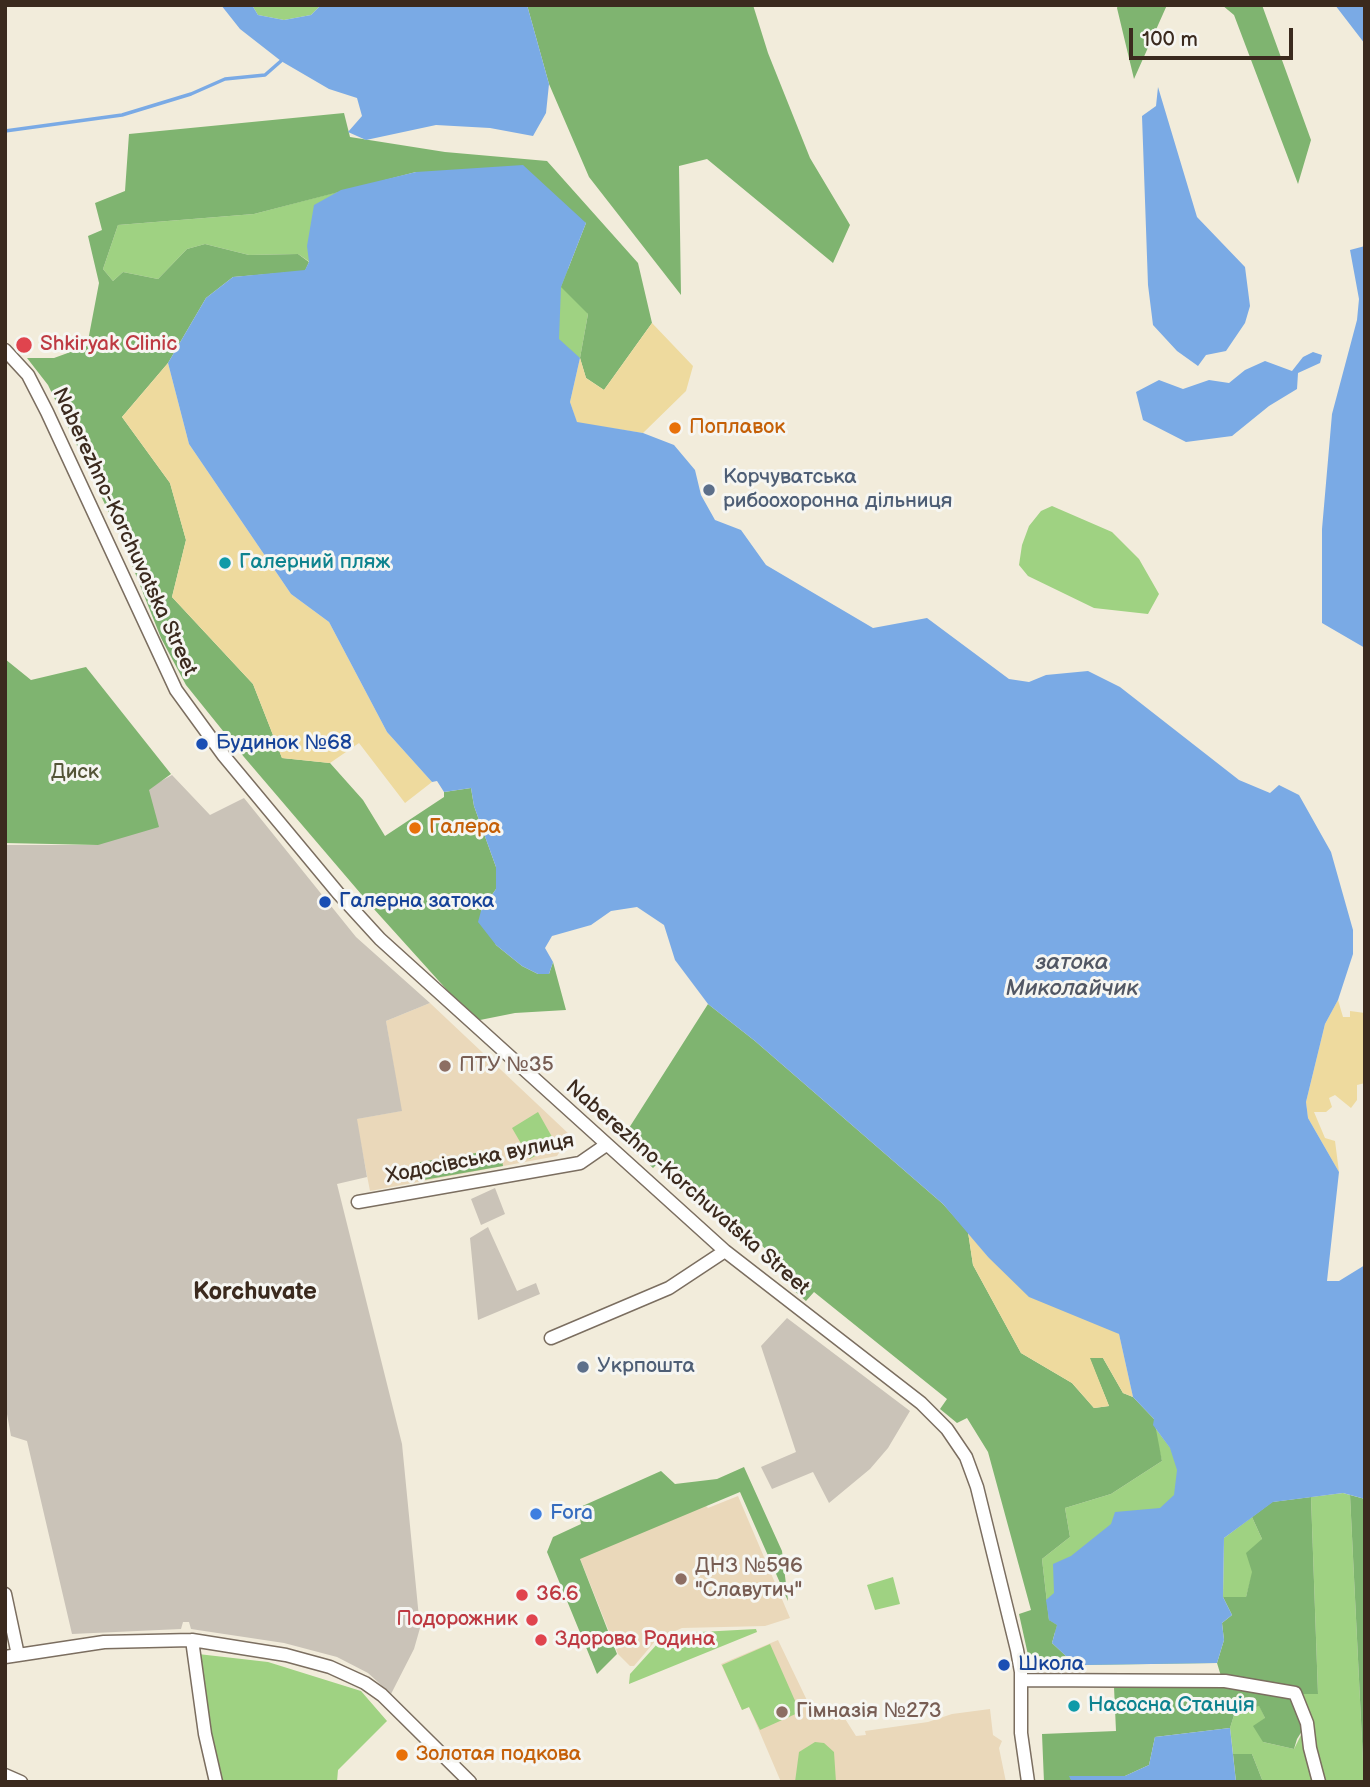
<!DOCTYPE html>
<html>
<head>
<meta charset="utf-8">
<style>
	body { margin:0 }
	#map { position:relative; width:1370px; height:1787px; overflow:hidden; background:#f2ecdb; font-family:"Balsamiq Sans",sans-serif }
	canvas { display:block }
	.frame { position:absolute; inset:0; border:7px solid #3b2a1e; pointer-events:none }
	.scale { position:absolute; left:1129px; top:28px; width:164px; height:32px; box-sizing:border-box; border:4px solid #3b2a1e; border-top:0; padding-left:9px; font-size:21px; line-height:24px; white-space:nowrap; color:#3b2a1e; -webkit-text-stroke:5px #f6f6f2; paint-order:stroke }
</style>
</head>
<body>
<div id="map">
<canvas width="1370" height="1787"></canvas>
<div class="frame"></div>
<div class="scale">100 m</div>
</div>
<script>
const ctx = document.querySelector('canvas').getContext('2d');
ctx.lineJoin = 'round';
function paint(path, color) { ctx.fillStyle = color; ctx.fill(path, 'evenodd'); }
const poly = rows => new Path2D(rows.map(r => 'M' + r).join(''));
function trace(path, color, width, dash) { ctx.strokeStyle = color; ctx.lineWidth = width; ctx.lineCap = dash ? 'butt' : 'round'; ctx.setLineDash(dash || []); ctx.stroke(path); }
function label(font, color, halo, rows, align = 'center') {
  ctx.font = font + ' "Balsamiq Sans",sans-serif'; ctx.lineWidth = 6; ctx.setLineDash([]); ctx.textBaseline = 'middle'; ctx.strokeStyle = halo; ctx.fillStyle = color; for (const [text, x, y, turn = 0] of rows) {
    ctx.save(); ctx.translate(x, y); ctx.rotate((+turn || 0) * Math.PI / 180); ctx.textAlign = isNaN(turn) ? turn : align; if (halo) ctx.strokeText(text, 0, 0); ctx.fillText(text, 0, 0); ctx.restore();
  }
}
const built = poly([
	[430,1003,570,1135,557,1156,370,1191,356,1119,401,1111,386,1021],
	[692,1491,708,1508,738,1496,790,1618,765,1626,682,1628,657,1639,634,1666,630,1666,618,1654,573,1541],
	[778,1640,815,1717,842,1714,856,1736,866,1735,865,1731,928,1722,952,1714,990,1709,993,1735,1002,1741,999,1748,1006,1782,781,1782,749,1707,742,1710,721,1664]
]);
const industrial = poly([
	[172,775,210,815,244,798,356,937,430,1003,386,1021,402,1111,357,1119,367,1177,337,1184,402,1444,420,1628,414,1649,391,1694,368,1673,337,1657,284,1643,191,1629,189,1622,183,1622,181,1629,72,1634,27,1441,11,1436,5,1403,5,845,98,845,143,791],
	[495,1188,505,1214,481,1225,471,1199],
	[488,1227,517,1291,536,1283,540,1294,478,1320,470,1238],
	[787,1318,910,1411,888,1448,870,1469,829,1503,813,1472,772,1489,761,1467,796,1452,761,1346]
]);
const green = poly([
	[252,5,321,5,311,15,284,20,258,15],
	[523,165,588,314,580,358,534,350],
	[383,180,345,286,298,254,249,255,205,244,187,249,158,279,123,272,113,281,103,269,118,225,254,214],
	[1052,506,1112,532,1139,559,1159,594,1148,614,1094,608,1028,576,1019,565,1022,545,1029,526,1041,511],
	[538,1112,556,1144,530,1159,512,1128],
	[1153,1425,1203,1491,1217,1663,1085,1665,1067,1657,1049,1620,1042,1559,1070,1537,1065,1508,1111,1494,1162,1461],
	[1343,1493,1350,1495,1364,1782,1263,1782,1252,1754,1233,1754,1230,1728,1235,1712,1259,1705,1265,1718,1263,1742,1294,1749,1307,1723,1295,1693,1318,1694,1311,1497],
	[1252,1517,1262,1539,1246,1597,1223,1597,1224,1538],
	[893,1577,900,1604,875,1610,867,1585],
	[756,1629,757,1632,629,1684,630,1674,659,1642,682,1633],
	[770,1644,800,1712,760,1730,749,1707,742,1710,722,1665],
	[198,1654,268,1662,361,1691,387,1721,338,1770,337,1782,220,1782],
	[815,1742,824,1743,834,1752,836,1782,795,1782,799,1752]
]);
const forest = poly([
	[527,5,753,5,768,53,810,158,850,225,833,263,707,159,679,166,681,295,589,177,549,84],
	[1118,5,1167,5,1134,79,1117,8],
	[1222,5,1262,5,1311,140,1298,184,1234,15],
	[344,113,350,137,445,152,547,161,638,263,652,323,604,390,586,378,580,358,588,314,561,287,586,223,416,172,254,214,118,225,103,269,113,281,123,272,158,279,187,249,205,244,249,255,298,254,309,262,305,271,233,277,206,298,168,363,122,417,170,483,186,540,172,597,253,684,282,758,330,763,363,800,385,836,444,797,444,792,471,788,474,806,496,867,496,889,481,911,496,945,522,966,538,974,549,974,553,962,566,1010,515,1013,475,1021,373,908,244,757,186,685,161,638,122,540,48,385,27,358,54,358,87,346,99,283,88,236,102,230,95,203,125,191,129,134],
	[5,659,31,680,86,667,171,774,149,790,159,827,98,845,5,843],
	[708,1004,755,1041,943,1204,968,1232,973,1265,1021,1353,1072,1383,1094,1408,1109,1406,1089,1357,1103,1358,1123,1393,1133,1397,1154,1419,1162,1461,1111,1494,1065,1508,1070,1537,1042,1559,1049,1620,1057,1625,1052,1643,1067,1657,1059,1664,1030,1664,1019,1614,1031,1610,988,1452,967,1418,957,1423,940,1409,947,1399,814,1292,806,1301,791,1288,799,1278,662,1159,653,1168,622,1139],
	[500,1149,503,1166,418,1181,415,1163],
	[744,1467,782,1551,788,1601,740,1492,580,1559,617,1654,597,1674,547,1552,553,1537,581,1524,578,1508,661,1471,675,1484,717,1479],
	[1350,1495,1365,1499,1365,1782,1364,1782],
	[1311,1497,1318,1694,1296,1694,1307,1723,1297,1739,1294,1749,1263,1742,1253,1726,1265,1718,1259,1706,1235,1712,1230,1728,1155,1737,1149,1765,1125,1776,1070,1776,1072,1782,1044,1782,1042,1734,1116,1731,1114,1687,1224,1686,1217,1663,1224,1640,1222,1623,1232,1615,1223,1597,1246,1597,1252,1572,1246,1553,1262,1539,1252,1517,1272,1502],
	[1233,1754,1252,1754,1263,1782,1236,1782]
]);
const sand = poly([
	[652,323,693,366,686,391,643,433,577,423,570,402,580,358,586,378,604,390],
	[168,363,189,444,291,594,329,622,387,732,432,782,405,803,359,743,330,763,282,758,253,684,172,597,186,540,170,483,122,417],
	[1338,1000,1343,1017,1350,1017,1350,1011,1365,1013,1365,1083,1357,1085,1357,1100,1351,1108,1335,1095,1329,1098,1332,1107,1326,1112,1314,1112,1325,1138,1335,1141,1339,1172,1308,1118,1306,1102,1325,1024],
	[968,1232,988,1257,1119,1334,1133,1397,1123,1393,1103,1358,1090,1358,1109,1406,1094,1408,1072,1383,1021,1353,973,1265]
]);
const water = poly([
	[221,5,252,5,258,15,284,20,311,15,321,5,527,5,549,84,546,113,533,136,490,128,436,125,366,140,348,132,362,116,357,98,329,89,281,61,240,29],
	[1335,5,1365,5,1365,44],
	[1158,87,1197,217,1245,267,1250,306,1245,323,1226,351,1206,355,1198,366,1177,351,1153,325,1148,285,1142,116,1156,106],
	[523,165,586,223,561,287,559,339,580,358,570,402,577,422,643,433,674,445,695,470,701,495,715,520,741,530,766,565,873,628,927,618,1009,679,1029,682,1046,675,1088,671,1120,687,1239,780,1270,793,1279,785,1299,795,1331,852,1353,930,1353,954,1338,1000,1325,1024,1306,1102,1308,1118,1339,1172,1327,1281,1339,1281,1365,1265,1365,1499,1343,1493,1273,1502,1224,1538,1223,1597,1232,1615,1222,1623,1224,1640,1217,1663,1085,1665,1067,1657,1052,1643,1057,1625,1049,1620,1046,1600,1054,1593,1053,1564,1071,1556,1111,1524,1115,1512,1160,1508,1174,1495,1177,1470,1170,1448,1153,1425,1154,1419,1133,1397,1119,1334,1029,1297,988,1257,943,1204,755,1041,708,1004,675,960,664,925,637,907,611,911,591,925,552,936,545,948,553,962,549,974,538,974,522,966,496,945,478,922,481,911,496,889,496,867,474,806,471,788,444,792,437,781,432,782,387,732,329,622,291,594,189,444,168,363,206,298,233,277,305,270,309,262,307,246,314,205,341,190,416,172],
	[1365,246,1365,648,1322,623,1322,529,1332,414,1357,320,1359,299,1350,250],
	[1313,352,1322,355,1320,363,1298,373,1297,389,1269,406,1232,436,1186,442,1143,420,1136,392,1159,380,1183,389,1209,380,1229,383,1245,370,1265,361,1292,371,1303,357],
	[1230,1728,1236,1782,1072,1782,1069,1776,1125,1776,1149,1765,1155,1737]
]);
const stream = poly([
	[5,131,122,115,191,94,225,79,265,75,281,61]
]);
const minor = poly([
	[5,350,28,375,47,412,176,690,224,756,338,893,380,939,725,1251,921,1403,947,1429,966,1457,977,1487,1017,1650,1021,1672,1021,1733,1028,1782],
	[358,1202,580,1163,606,1145],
	[551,1338,669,1288,725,1251],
	[5,1594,18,1655],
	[192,1640,205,1734,216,1782],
	[5,1657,104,1642,192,1640,286,1655,330,1667,365,1683,382,1695,470,1782],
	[1021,1680,1225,1681,1295,1693,1307,1723,1310,1748,1319,1782],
	[5,1775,21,1782]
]);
const markers = [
	[24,345,9,"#e0444e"],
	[675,428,7,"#e8710a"],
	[709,490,7,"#5c6f8a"],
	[225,563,7,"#0f9aa8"],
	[202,744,7,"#1a4fb4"],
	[415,828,7,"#e8710a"],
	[325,902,7,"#1a4fb4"],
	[445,1066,7,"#8d6e63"],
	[583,1367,7,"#5c6f8a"],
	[536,1514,7,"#3f7fe0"],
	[681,1579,7,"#8d6e63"],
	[522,1595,7,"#e0444e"],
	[532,1620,7,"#e0444e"],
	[541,1640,7,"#e0444e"],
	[1004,1665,7,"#1a4fb4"],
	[1074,1706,7,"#0f9aa8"],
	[782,1712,7,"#8d6e63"],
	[402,1755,7,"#e8710a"]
];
const healthNames = [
	["Shkiryak Clinic",40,345],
	["36.6",536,1595],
	["Подорожник",518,1620,"right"],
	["Здорова Родина",555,1640]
];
const foodNames = [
	["Поплавок",689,428],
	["Галера",429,828],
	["Золотая подкова",416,1755]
];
const serviceNames = [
	["Корчуватська",723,478],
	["рибоохоронна дільниця",723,502],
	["Укрпошта",597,1367]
];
const streetNames = [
	["Naberezhno-Korchuvatska Street",124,532,65],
	["Ходосівська вулиця",480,1159,-11],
	["Naberezhno-Korchuvatska Street",687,1188,41]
];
const cultureNames = [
	["Галерний пляж",239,563],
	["Насосна Станція",1088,1706]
];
const transitNames = [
	["Будинок №68",216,744],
	["Галерна затока",339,902],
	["Школа",1018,1665]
];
const parkNames = [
	["Диск",75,773]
];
const educationNames = [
	["ПТУ №35",459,1066],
	["ДНЗ №596",695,1567],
	["\"Славутич\"",695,1591],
	["Гімназія №273",796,1712]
];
const shopNames = [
	["Fora",550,1514]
];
const waterNames = [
	["затока",1072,963],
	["Миколайчик",1072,989]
];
const quarterNames = [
	["Korchuvate",255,1293]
];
paint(built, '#ead8ba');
paint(industrial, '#cac3b8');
paint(green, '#9fd282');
paint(forest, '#7fb470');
paint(sand, '#eeda9e');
paint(water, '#7aaae5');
trace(stream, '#7aaae5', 3.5);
trace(minor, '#7b6e60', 15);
trace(minor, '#fff', 12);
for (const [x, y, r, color] of markers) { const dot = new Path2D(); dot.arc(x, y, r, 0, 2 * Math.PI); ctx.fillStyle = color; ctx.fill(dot); trace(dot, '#f6f6f2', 2.5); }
label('21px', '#be3a42', '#f6f6f2', healthNames, 'left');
label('21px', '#c56008', '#f6f6f2', foodNames, 'left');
label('21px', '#4e5e75', '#f6f6f2', serviceNames, 'left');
label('21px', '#3b2a1e', '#f6f6f2', streetNames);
label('21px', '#0d838f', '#f6f6f2', cultureNames, 'left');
label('21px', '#164399', '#f6f6f2', transitNames, 'left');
label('21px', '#545437', '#f6f6f2', parkNames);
label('21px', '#785e54', '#f6f6f2', educationNames, 'left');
label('21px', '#366cbe', '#f6f6f2', shopNames, 'left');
label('italic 23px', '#515764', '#f6f6f2', waterNames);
label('bold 24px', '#3b2a1e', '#f6f6f2', quarterNames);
</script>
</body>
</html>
